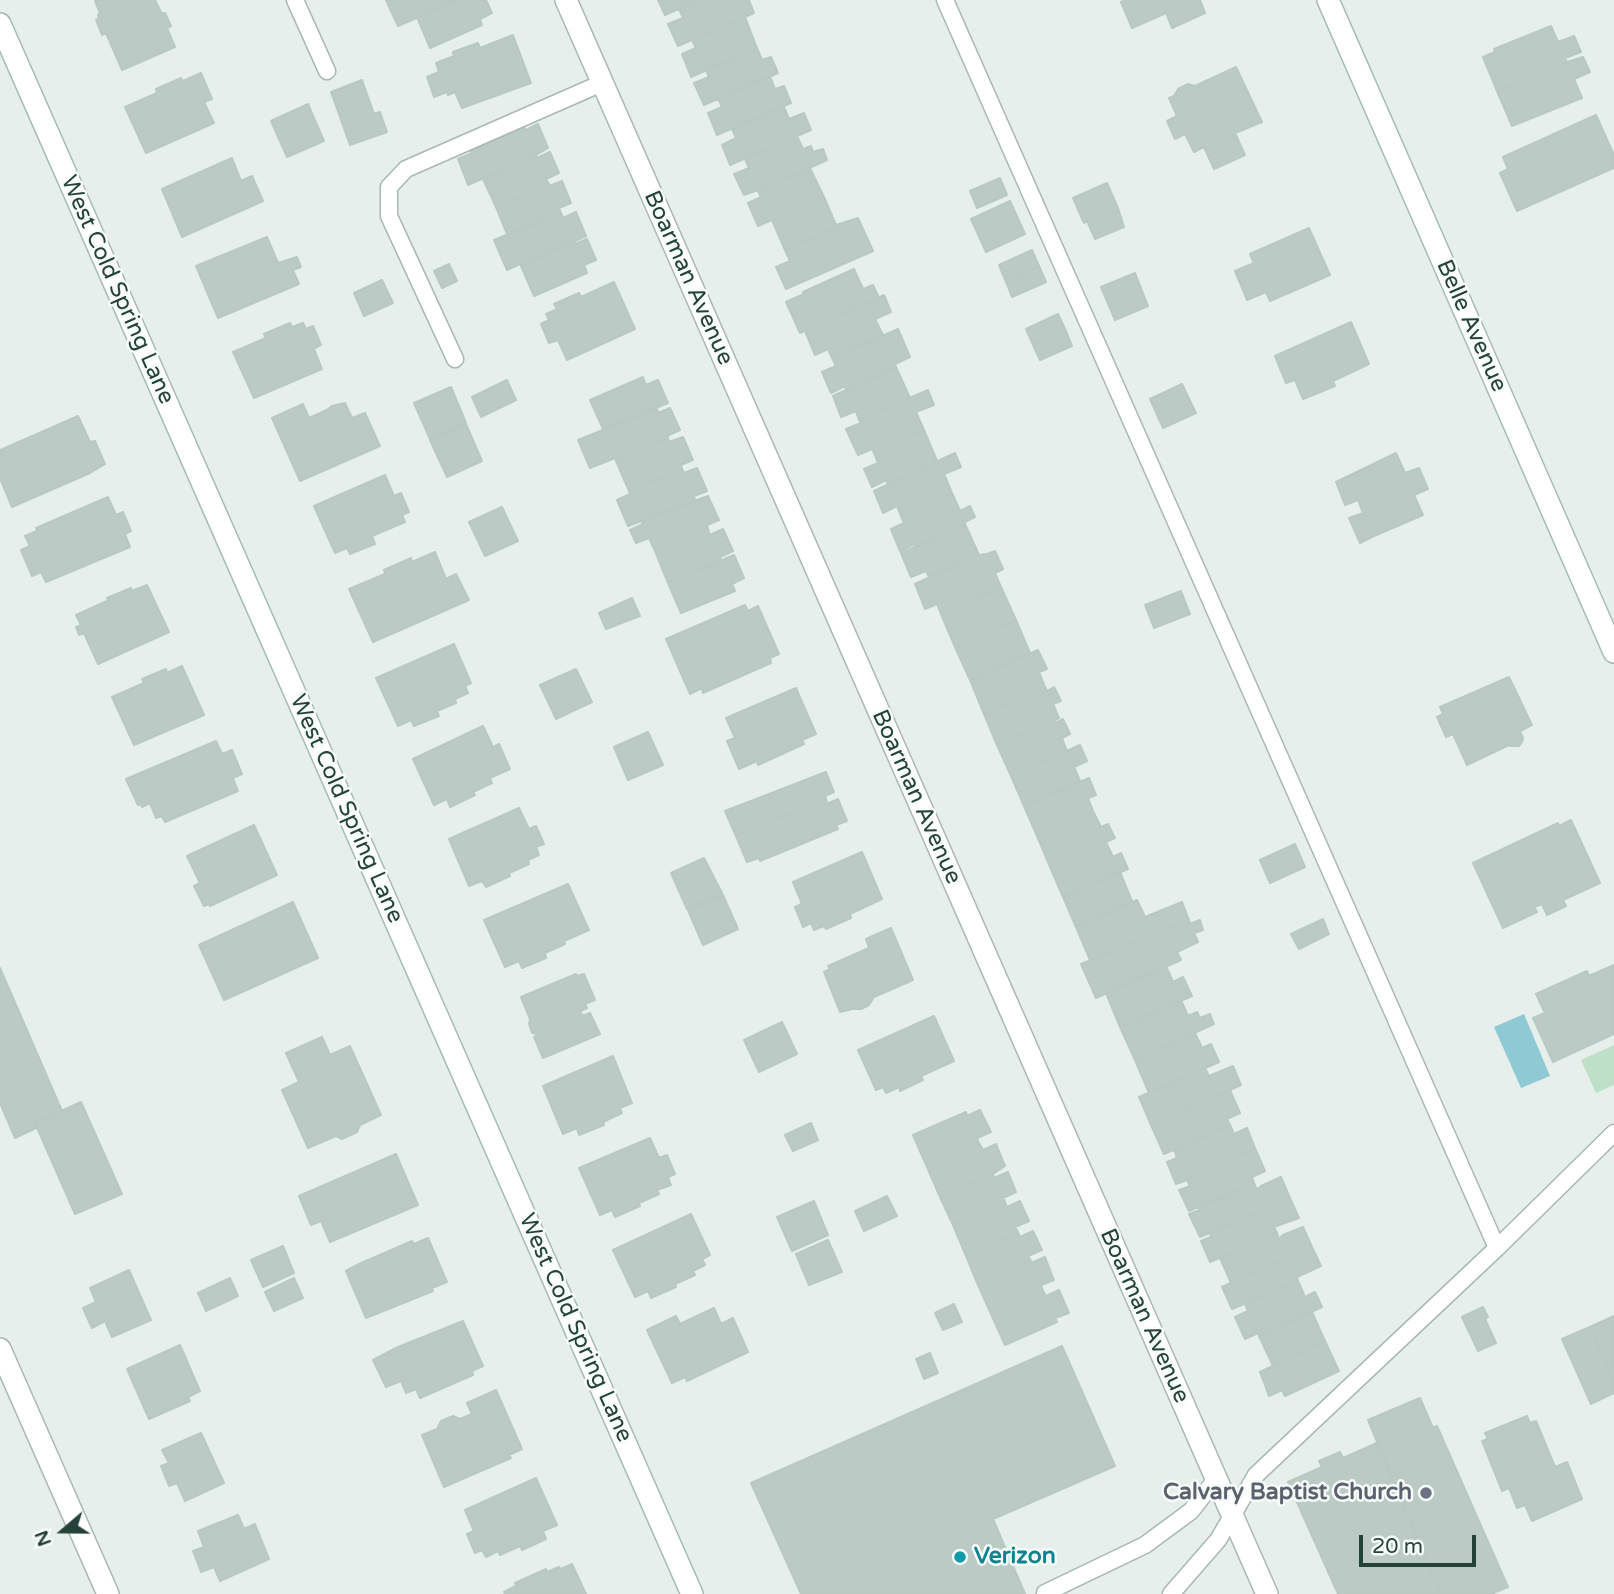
<!DOCTYPE html>
<html>
<head>
<meta charset="utf-8">
<style>
	body { margin:0 }
	#map { position:relative; width:1614px; height:1594px; overflow:hidden; background:#e6efeb; font-family:"Varela Round",sans-serif }
	canvas { display:block }
	.north { position:absolute; left:28px; top:1496px; width:70px; height:70px; -webkit-text-stroke:5px #f7fbf9; paint-order:stroke; rotate:250deg; font-size:19px; font-weight:700; line-height:28px; text-align:center; color:#24423a }
	.north::after { content:''; display:block; margin:auto; width:24px; height:32px; background:#24423a; clip-path:polygon(50% 0,100% 100%,50% 72%,0 100%) }
	.scale { position:absolute; left:1359px; top:1535px; width:117px; height:32px; box-sizing:border-box; border:4px solid #24423a; border-top:0; padding-left:9px; font-size:21px; line-height:24px; white-space:nowrap; color:#24423a; -webkit-text-stroke:5px #f7fbf9; paint-order:stroke }
</style>
</head>
<body>
<div id="map">
<canvas width="1614" height="1594"></canvas>
<div class="north">N</div>
<div class="scale">20 m</div>
</div>
<script>
const ctx = document.querySelector('canvas').getContext('2d');
ctx.lineJoin = 'round';
function paint(path, color) { ctx.fillStyle = color; ctx.fill(path, 'evenodd'); }
const poly = rows => new Path2D(rows.map(r => 'M' + r).join(''));
function trace(path, color, width, dash) { ctx.strokeStyle = color; ctx.lineWidth = width; ctx.lineCap = dash ? 'butt' : 'round'; ctx.setLineDash(dash || []); ctx.stroke(path); }
function label(font, color, halo, rows, align = 'center') {
  ctx.font = font + ' "Varela Round",sans-serif'; ctx.lineWidth = 5; ctx.setLineDash([]); ctx.textBaseline = 'middle'; ctx.strokeStyle = halo; ctx.fillStyle = color; for (const [text, x, y, turn = 0] of rows) {
    ctx.save(); ctx.translate(x, y); ctx.rotate((+turn || 0) * Math.PI / 180); ctx.textAlign = isNaN(turn) ? turn : align; if (halo) ctx.strokeText(text, 0, 0); ctx.fillText(text, 0, 0); ctx.restore();
  }
}
const green = poly([
	[1614,1045,1614,1085,1596,1093,1581,1060]
]);
const water = poly([
	[1524,1014,1550,1076,1521,1088,1494,1027]
]);
const building = poly([
	[98,0,155,0,162,14,165,13,171,26,167,28,175,47,122,70,106,33,102,35,96,20,99,18,98,15,100,13,95,1,98,0],
	[386,0,459,0,398,26,386,0],
	[459,0,486,0,492,13,480,19,482,25,430,48,417,17,459,0],
	[658,0,699,0,665,15,658,0],
	[699,0,749,0,754,13,678,46,668,24,683,18,679,9,699,0],
	[1125,0,1200,0,1205,13,1172,28,1166,13,1132,28,1121,2,1125,0],
	[745,17,757,48,691,77,682,54,696,48,692,40,745,17],
	[1551,26,1558,42,1574,36,1581,52,1565,58,1567,62,1497,91,1483,57,1495,52,1494,49,1551,26],
	[513,35,531,83,462,108,455,92,448,95,447,92,434,97,427,77,439,72,436,63,454,56,453,52,478,43,480,48,513,35],
	[757,48,762,60,771,57,778,73,704,105,694,83,709,77,706,70,757,48],
	[1583,57,1590,72,1574,79,1582,98,1512,126,1497,91,1567,62,1583,57],
	[1236,67,1262,122,1235,133,1245,155,1214,169,1204,147,1194,152,1185,134,1175,139,1167,121,1177,116,1169,98,1174,96,1178,89,1188,84,1195,86,1236,67],
	[201,73,212,99,204,102,214,123,146,153,125,107,157,93,156,89,181,78,183,81,201,73],
	[770,76,775,89,784,86,791,103,717,135,708,113,722,107,718,98,770,76],
	[362,80,374,114,380,112,387,132,350,145,331,92,362,80],
	[308,104,324,141,287,157,271,121,308,104],
	[784,107,789,119,804,113,811,130,730,165,722,145,736,138,732,129,784,107],
	[1596,115,1614,155,1614,168,1517,211,1500,173,1508,169,1503,157,1596,115],
	[538,124,548,148,536,155,468,185,458,159,472,153,470,149,523,126,526,130,538,124],
	[797,136,803,149,811,146,813,152,823,149,827,160,758,191,758,190,744,195,734,174,749,168,745,159,797,136],
	[550,152,559,173,546,179,549,184,496,207,483,179,536,155,537,158,550,152],
	[232,158,241,181,252,176,263,201,182,237,162,189,232,158],
	[810,168,824,197,758,226,748,203,761,197,758,191,810,168],
	[1000,178,1007,195,977,208,970,191,1000,178],
	[562,181,571,203,559,208,561,213,507,234,496,207,549,184,549,186,562,181],
	[1107,183,1118,208,1124,227,1095,239,1087,221,1084,223,1073,198,1107,183],
	[824,197,836,225,858,218,785,250,772,220,824,197],
	[1010,201,1025,234,986,252,971,219,1010,201],
	[576,212,586,236,521,266,520,264,507,270,494,240,561,213,563,218,576,212],
	[858,218,873,251,786,289,776,267,790,261,785,250,858,218],
	[1309,228,1330,275,1270,301,1266,292,1247,300,1235,271,1254,263,1250,254,1309,228],
	[267,237,278,263,297,257,301,267,293,270,299,284,218,318,196,266,267,237],
	[587,239,596,260,584,265,587,273,534,296,521,266,573,241,575,244,587,239],
	[1032,250,1039,266,1006,282,999,265,1032,250],
	[449,264,457,281,442,288,434,271,449,264],
	[1039,266,1046,282,1012,297,1006,282,1039,266],
	[854,269,863,289,873,285,879,298,800,333,786,302,804,294,803,292,854,269],
	[1135,273,1148,306,1115,320,1101,287,1135,273],
	[382,280,393,303,364,316,354,293,382,280],
	[614,282,635,329,567,360,558,340,549,343,541,324,549,320,546,314,557,309,554,304,579,293,581,297,614,282],
	[884,295,891,312,875,319,883,335,832,358,828,349,815,355,805,331,884,295],
	[1058,314,1066,331,1033,345,1026,329,1058,314],
	[1351,322,1369,364,1333,381,1335,386,1303,399,1295,380,1286,383,1275,356,1351,322],
	[290,323,292,327,303,323,306,329,313,326,321,345,314,349,322,369,254,398,233,352,266,338,264,334,290,323],
	[898,329,910,357,895,364,896,367,846,391,845,386,831,393,822,372,836,366,832,358,898,329],
	[1066,331,1072,346,1040,360,1033,345,1066,331],
	[896,367,910,398,859,420,856,411,841,417,833,396,896,367],
	[643,377,646,385,658,380,668,403,603,429,590,400,643,377],
	[507,380,516,400,481,417,472,397,507,380],
	[1182,384,1196,413,1163,428,1150,399,1182,384],
	[451,387,466,423,430,439,414,403,451,387],
	[928,390,934,405,916,412,924,430,874,453,872,449,858,455,846,429,861,423,859,420,928,390],
	[345,403,352,418,365,413,380,446,300,481,272,418,303,404,309,418,327,410,332,406,345,403],
	[657,408,658,413,670,408,680,430,667,436,668,438,616,461,615,458,590,468,578,440,657,408],
	[78,416,90,442,95,441,2,483,0,479,0,450,78,416],
	[466,424,482,461,447,477,430,440,466,424],
	[924,430,937,461,888,485,886,480,872,487,864,469,878,463,874,453,924,430],
	[683,437,693,460,681,465,682,469,629,491,616,461,668,438,669,442,683,437],
	[95,441,105,464,90,473,12,507,2,483,95,441],
	[955,453,961,467,944,474,952,493,901,516,897,506,883,513,874,491,955,453],
	[1396,453,1405,473,1419,468,1428,489,1414,495,1423,515,1374,536,1360,543,1349,518,1363,513,1358,500,1345,505,1336,482,1396,453],
	[697,468,707,491,694,496,695,500,628,526,617,500,630,494,629,491,682,469,684,473,697,468],
	[385,475,394,496,401,493,409,512,402,515,405,522,372,536,375,544,350,554,347,548,335,553,314,506,385,475],
	[952,493,960,511,970,506,975,517,965,522,965,524,915,547,914,544,900,551,891,529,904,523,901,516,952,493],
	[708,496,719,520,707,525,708,529,655,551,649,538,636,543,630,530,643,524,641,521,708,496],
	[108,497,116,515,123,512,131,531,125,534,130,547,46,582,41,572,32,576,21,550,30,546,25,536,37,531,36,528,108,497],
	[502,507,518,541,485,556,469,522,502,507],
	[965,524,979,555,929,577,926,571,911,577,901,553,965,524],
	[708,529,710,535,723,529,733,551,720,557,721,560,668,583,655,551,708,529],
	[995,551,1003,569,995,573,1001,587,941,614,937,604,925,609,915,584,979,555,987,554,995,551],
	[435,552,446,579,456,574,469,600,373,642,349,589,385,574,384,570,411,558,412,562,435,552],
	[734,555,744,578,732,584,735,591,681,613,668,583,734,555],
	[147,585,169,632,98,664,84,633,79,635,76,627,81,625,76,615,109,600,107,598,131,588,132,591,147,585],
	[1001,587,1016,620,955,647,941,614,1001,587],
	[1181,591,1190,614,1154,628,1145,605,1181,591],
	[632,598,640,616,606,629,599,613,632,598],
	[745,605,748,611,758,606,779,654,770,658,771,663,703,693,702,688,690,694,666,639,745,605],
	[1016,620,1030,653,970,680,955,647,1016,620],
	[454,644,471,683,465,686,468,693,455,699,456,703,437,711,439,716,414,726,411,720,398,726,376,678,454,644],
	[1038,650,1047,669,1039,672,1045,687,984,714,970,680,1038,650],
	[182,666,204,715,134,745,112,697,144,683,142,679,166,669,167,673,182,666],
	[576,669,592,702,556,719,540,685,576,669],
	[1509,677,1532,725,1520,731,1523,738,1522,742,1519,746,1511,746,1509,745,1467,765,1453,734,1446,737,1437,717,1443,714,1440,707,1509,677],
	[1045,687,1047,691,1054,687,1061,701,1053,704,1059,718,997,745,984,714,1045,687],
	[796,688,816,734,802,740,804,744,758,765,757,761,739,769,727,741,735,738,726,718,796,688],
	[1063,719,1070,734,1062,738,1067,751,1011,776,997,745,1054,720,1055,723,1063,719],
	[483,726,493,747,499,744,510,769,490,778,492,783,473,792,475,795,450,807,447,799,434,805,413,759,483,726],
	[648,732,663,765,628,780,614,747,648,732],
	[216,741,222,754,232,750,242,774,233,778,238,791,165,822,162,816,156,818,150,803,142,807,141,804,138,805,126,779,216,741],
	[1080,745,1087,761,1074,767,1080,781,1024,806,1011,776,1080,745],
	[826,772,834,792,825,796,826,799,736,836,725,811,826,772],
	[1089,778,1096,795,1088,798,1093,811,1037,836,1024,806,1089,778],
	[826,799,827,804,838,799,847,821,836,825,838,829,760,861,759,858,747,862,736,836,826,799],
	[519,808,529,829,536,826,544,844,536,847,539,855,528,860,529,864,509,873,510,876,486,887,482,881,469,886,449,839,519,808],
	[1093,811,1101,827,1108,824,1115,838,1050,867,1037,836,1093,811],
	[1571,820,1600,883,1563,900,1566,906,1547,915,1542,904,1534,907,1537,912,1503,928,1473,863,1558,823,1559,826,1571,820],
	[254,825,277,875,210,906,209,904,204,906,194,886,200,883,187,856,254,825],
	[1106,842,1113,857,1121,853,1128,869,1063,897,1050,867,1106,842],
	[1295,844,1305,867,1270,883,1260,860,1295,844],
	[862,852,882,899,850,914,851,918,826,929,824,926,814,930,811,923,803,927,795,907,802,904,793,882,862,852],
	[704,858,722,893,687,909,671,873,704,858],
	[1120,872,1132,901,1076,927,1063,897,1120,872],
	[568,884,589,930,564,941,565,944,545,953,546,958,522,968,519,961,505,967,484,920,568,884],
	[723,895,738,929,703,945,688,910,723,895],
	[1137,900,1145,917,1182,902,1189,920,1090,960,1076,927,1137,900],
	[293,902,318,958,224,1000,199,945,293,902],
	[1323,919,1329,934,1299,949,1291,934,1323,919],
	[1189,920,1190,924,1200,920,1203,930,1194,933,1198,942,1177,952,1181,960,1096,998,1081,964,1189,920],
	[891,928,913,980,874,997,869,1005,861,1009,852,1009,840,1012,824,972,830,969,828,966,869,948,866,939,891,928],
	[1614,965,1614,1034,1553,1062,1533,1018,1545,1013,1536,994,1587,971,1589,976,1614,965],
	[1166,966,1173,982,1183,977,1192,996,1120,1027,1106,993,1166,966],
	[0,968,62,1111,35,1123,36,1128,15,1138,0,1103,0,968],
	[576,974,577,976,584,974,595,1000,585,1004,587,1008,580,1011,583,1016,590,1013,600,1034,543,1058,534,1037,538,1034,532,1033,529,1024,530,1019,521,997,576,974],
	[1181,1000,1188,1016,1197,1012,1200,1018,1210,1014,1214,1024,1135,1060,1120,1027,1181,1000],
	[934,1016,954,1061,921,1076,923,1080,900,1091,899,1087,886,1093,883,1087,876,1090,858,1050,934,1016],
	[782,1022,797,1054,759,1072,744,1040,782,1022],
	[1195,1033,1202,1048,1211,1044,1219,1062,1149,1093,1135,1060,1195,1033],
	[322,1037,330,1055,350,1046,381,1115,360,1125,357,1132,342,1139,336,1136,308,1148,282,1090,299,1082,286,1053,322,1037],
	[613,1056,632,1103,620,1108,622,1113,603,1122,604,1125,579,1135,577,1128,563,1134,543,1086,613,1056],
	[1233,1066,1241,1085,1151,1125,1139,1097,1205,1068,1209,1076,1233,1066],
	[1230,1090,1240,1113,1227,1119,1230,1125,1164,1154,1151,1125,1230,1090],
	[81,1102,122,1194,75,1214,35,1123,81,1102],
	[980,1110,991,1132,977,1138,979,1143,927,1167,913,1135,966,1112,967,1116,980,1110],
	[811,1123,818,1140,793,1151,785,1135,811,1123],
	[1230,1125,1234,1134,1247,1128,1255,1148,1176,1184,1167,1162,1177,1158,1174,1150,1230,1125],
	[650,1138,659,1158,667,1155,675,1174,668,1177,671,1185,657,1190,659,1194,639,1203,640,1206,615,1217,612,1210,600,1215,579,1168,650,1138],
	[979,1143,983,1150,996,1144,1005,1166,993,1174,940,1197,927,1167,979,1143],
	[1255,1148,1265,1171,1252,1177,1254,1183,1189,1211,1179,1190,1190,1186,1187,1180,1176,1184,1255,1148],
	[396,1154,418,1205,330,1242,321,1221,311,1225,299,1196,396,1154],
	[1008,1172,1016,1192,1003,1198,1005,1202,953,1225,940,1197,993,1174,994,1178,1008,1172],
	[1281,1177,1290,1198,1200,1237,1189,1214,1200,1210,1198,1208,1254,1183,1257,1190,1261,1186,1281,1177],
	[887,1196,897,1216,864,1231,855,1211,887,1196],
	[1290,1198,1299,1218,1274,1227,1277,1233,1210,1262,1201,1241,1211,1237,1210,1233,1290,1198],
	[814,1201,828,1235,792,1251,777,1217,814,1201],
	[1020,1201,1029,1221,1015,1227,1018,1232,966,1256,953,1225,1005,1202,1007,1207,1020,1201],
	[691,1214,710,1255,702,1259,705,1265,693,1271,695,1275,675,1284,676,1287,651,1298,648,1291,635,1297,613,1250,691,1214],
	[1303,1227,1312,1247,1231,1283,1220,1258,1277,1233,1279,1239,1283,1235,1303,1227],
	[1033,1231,1042,1250,1028,1256,1031,1261,978,1285,966,1256,1018,1232,1020,1237,1033,1231],
	[428,1238,447,1282,432,1288,433,1291,366,1318,346,1271,359,1264,412,1241,414,1244,428,1238],
	[828,1240,842,1272,809,1285,796,1254,828,1240],
	[283,1246,294,1273,263,1287,251,1260,283,1246],
	[1312,1247,1321,1266,1297,1277,1298,1281,1232,1309,1222,1287,1312,1247],
	[1045,1257,1054,1280,1041,1285,1043,1291,991,1314,978,1285,1031,1261,1031,1263,1045,1257],
	[129,1270,151,1320,112,1337,105,1321,92,1328,83,1308,96,1302,90,1288,129,1270],
	[230,1278,238,1296,206,1311,198,1293,230,1278],
	[294,1278,303,1298,274,1311,265,1292,294,1278],
	[1298,1281,1305,1297,1315,1292,1322,1307,1259,1336,1258,1333,1245,1339,1235,1317,1248,1311,1245,1304,1298,1281],
	[1059,1290,1069,1313,1055,1318,1057,1322,1005,1345,991,1314,1043,1291,1046,1296,1059,1290],
	[954,1304,962,1322,943,1330,935,1313,954,1304],
	[1483,1307,1488,1317,1485,1319,1496,1343,1478,1351,1462,1317,1483,1307],
	[714,1308,721,1324,733,1318,748,1352,687,1381,685,1377,672,1383,647,1330,676,1316,680,1324,714,1308],
	[1312,1312,1325,1341,1273,1366,1259,1336,1312,1312],
	[1614,1316,1614,1381,1590,1327,1614,1316],
	[463,1321,483,1366,472,1371,473,1375,420,1398,416,1389,406,1393,401,1381,386,1387,373,1360,398,1347,463,1321],
	[1590,1327,1614,1381,1614,1393,1591,1404,1562,1339,1590,1327],
	[1325,1341,1339,1371,1285,1396,1282,1390,1269,1396,1260,1372,1325,1341],
	[180,1345,200,1391,188,1397,190,1401,149,1419,127,1369,180,1345],
	[1062,1346,1115,1466,993,1519,831,1594,801,1594,751,1483,1062,1346],
	[930,1353,938,1373,924,1379,916,1359,930,1353],
	[496,1390,522,1449,509,1455,511,1458,444,1487,422,1435,437,1429,441,1421,453,1416,460,1419,472,1414,467,1403,496,1390],
	[1420,1398,1433,1428,1437,1426,1508,1587,1491,1594,1441,1594,1368,1420,1420,1398],
	[1527,1416,1530,1423,1536,1421,1555,1467,1567,1462,1582,1499,1532,1521,1525,1505,1517,1508,1509,1488,1502,1491,1482,1441,1488,1439,1485,1433,1527,1416],
	[201,1433,224,1483,185,1501,177,1483,169,1486,161,1466,169,1463,162,1450,201,1433],
	[1377,1443,1441,1594,1338,1594,1288,1482,1322,1467,1319,1461,1340,1452,1343,1458,1377,1443],
	[536,1478,557,1525,543,1531,546,1539,522,1550,520,1546,500,1555,498,1551,486,1557,482,1550,475,1553,467,1534,474,1531,465,1510,536,1478],
	[238,1515,244,1529,255,1524,269,1559,220,1581,214,1567,201,1572,193,1551,204,1547,198,1531,238,1515],
	[993,1519,1025,1594,831,1594,993,1519],
	[572,1564,586,1594,505,1594,504,1592,516,1586,515,1583,546,1569,547,1572,559,1567,561,1569,572,1564]
]);
const lane = poly([
	[295,0,327,71],
	[945,0,1497,1248,1256,1475,1218,1540,1171,1594],
	[455,359,389,216,389,187,406,169,602,83],
	[1497,1248,1614,1133],
	[1045,1593,1145,1545,1191,1511,1216,1479]
]);
const street = poly([
	[566,0,1267,1594],
	[0,1349,108,1594]
]);
const secondary = poly([
	[1328,0,1614,652],
	[0,24,692,1594]
]);
const markers = [
	[1426,1493,7,"#6b7280"],
	[960,1557,7,"#0f9aa8"]
];
const streetNames = [
	["Boarman Avenue",688,278,66],
	["West Cold Spring Lane",117,290,66],
	["Belle Avenue",1471,326,66],
	["Boarman Avenue",916,797,66],
	["West Cold Spring Lane",346,809,66],
	["Boarman Avenue",1144,1316,66],
	["West Cold Spring Lane",575,1328,66]
];
const worshipNames = [
	["Calvary Baptist Church",1412,1493]
];
const cultureNames = [
	["Verizon",974,1557]
];
paint(green, '#bfe0c8');
paint(water, '#8ec9d4');
paint(building, '#bbcac4');
trace(building, '#b8c9c2', 2);
trace(lane, '#a8b8b2', 19);
trace(street, '#a8b8b2', 24);
trace(secondary, '#a4bbb3', 24);
trace(lane, '#fff', 16);
trace(street, '#fff', 21);
trace(secondary, '#fff', 21);
for (const [x, y, r, color] of markers) { const dot = new Path2D(); dot.arc(x, y, r, 0, 2 * Math.PI); ctx.fillStyle = color; ctx.fill(dot); trace(dot, '#f7fbf9', 2.5); }
label('23px', '#24423a', '#f7fbf9', streetNames);
label('bold 23px', '#5b616d', '#f7fbf9', worshipNames, 'right');
label('bold 23px', '#0d838f', '#f7fbf9', cultureNames, 'left');
</script>
</body>
</html>
